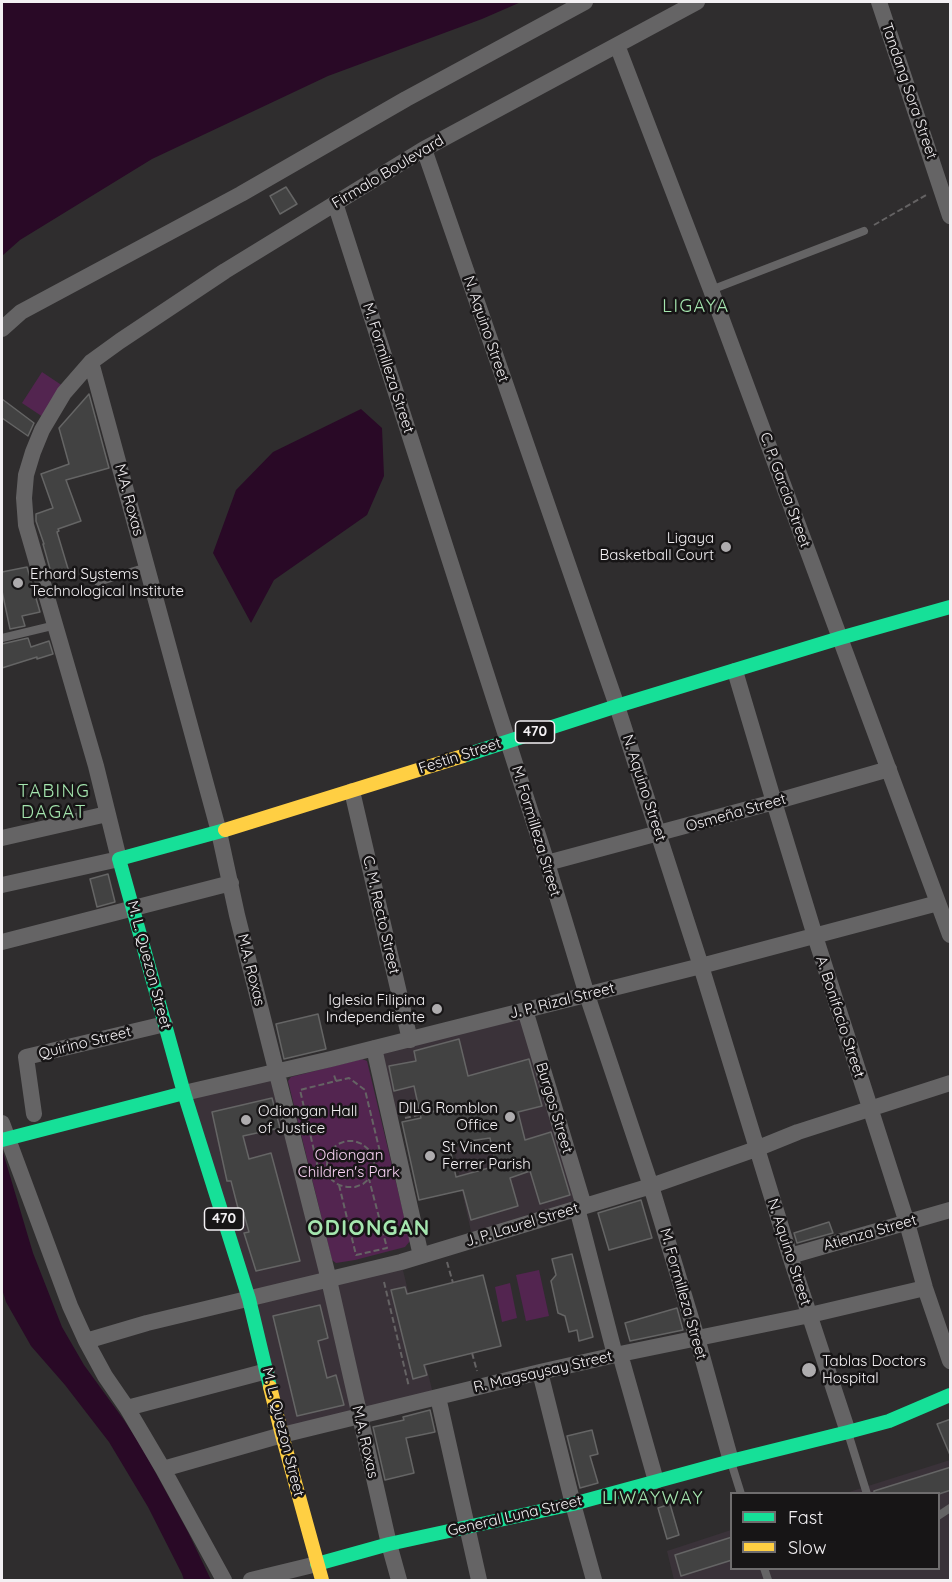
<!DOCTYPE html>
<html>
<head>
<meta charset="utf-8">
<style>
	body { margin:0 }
	#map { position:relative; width:952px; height:1582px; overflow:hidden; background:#2f2d2e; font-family:Quicksand,sans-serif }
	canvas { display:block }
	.frame { position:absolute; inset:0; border:3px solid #f3f0f3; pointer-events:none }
	.legend { position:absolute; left:730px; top:1492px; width:210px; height:78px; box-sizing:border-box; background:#171516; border:2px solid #6f6d6e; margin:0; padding:8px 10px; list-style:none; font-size:18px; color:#f3f0f3 }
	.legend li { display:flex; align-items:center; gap:12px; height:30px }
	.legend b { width:30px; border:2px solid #6f6d6e }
</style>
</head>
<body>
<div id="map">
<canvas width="952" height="1582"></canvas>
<div class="frame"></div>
<ul class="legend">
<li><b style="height:8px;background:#16e098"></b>Fast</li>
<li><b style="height:8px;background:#ffcf43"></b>Slow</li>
</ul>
</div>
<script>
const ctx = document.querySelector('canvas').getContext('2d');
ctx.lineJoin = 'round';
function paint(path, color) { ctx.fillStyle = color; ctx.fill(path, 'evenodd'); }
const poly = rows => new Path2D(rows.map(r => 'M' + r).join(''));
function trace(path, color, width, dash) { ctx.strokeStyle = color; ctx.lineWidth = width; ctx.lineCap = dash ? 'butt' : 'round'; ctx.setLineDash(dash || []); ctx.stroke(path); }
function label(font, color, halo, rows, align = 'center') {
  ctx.font = font + ' Quicksand,sans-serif'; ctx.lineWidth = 5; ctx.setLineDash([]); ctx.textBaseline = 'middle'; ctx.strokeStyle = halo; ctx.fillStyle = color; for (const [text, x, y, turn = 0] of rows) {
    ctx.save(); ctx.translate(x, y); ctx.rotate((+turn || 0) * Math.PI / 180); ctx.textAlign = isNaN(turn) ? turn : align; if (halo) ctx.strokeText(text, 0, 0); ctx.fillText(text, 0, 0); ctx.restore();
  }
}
const built = poly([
	[525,1010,584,1206,473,1240,463,1196,454,1148,492,1141,491,1128,440,1107,390,1118,374,1048],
	[277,1072,328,1280,401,1262,434,1398,282,1435,184,1093],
	[950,1460,950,1580,674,1580,667,1551,731,1530,732,1568,938,1568,938,1494,846,1493]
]);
const green = poly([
	[42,372,63,386,43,417,22,403],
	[362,1059,367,1061,410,1241,405,1247,355,1260,336,1263,332,1260,288,1081,291,1077],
	[539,1270,549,1316,526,1321,516,1275],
	[510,1283,517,1318,502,1322,495,1287]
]);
const water = poly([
	[2,2,521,2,482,19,328,76,152,159,20,240,2,256],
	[361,409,382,428,384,476,367,515,274,580,251,623,213,553,236,490,273,452],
	[2,1149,33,1253,62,1327,84,1365,124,1420,141,1446,188,1532,211,1580,184,1580,182,1574,148,1507,109,1442,65,1385,31,1346,6,1302,2,1289]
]);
const building = poly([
	[286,187,297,204,280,214,270,196,286,187],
	[89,394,109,468,66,480,81,521,58,529,59,531,57,532,69,572,52,576,43,544,44,544,36,521,36,514,53,508,41,474,69,464,59,428,89,394],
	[2,399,34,423,28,436,2,418,2,399],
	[27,567,40,612,22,616,25,626,10,629,2,591,2,572,27,567],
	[28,638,31,647,49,641,53,654,37,659,37,657,2,668,2,644,28,638],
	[108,874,115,902,97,907,90,879,108,874],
	[318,1014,326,1049,284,1059,276,1024,318,1014],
	[459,1039,468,1076,529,1059,542,1106,518,1112,525,1140,551,1132,570,1195,540,1204,530,1171,510,1178,518,1206,471,1220,463,1190,419,1200,402,1122,421,1118,414,1086,394,1091,389,1066,416,1061,414,1051,459,1039],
	[490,1138,496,1166,456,1177,449,1144,490,1138],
	[272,1098,280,1128,243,1136,249,1159,271,1153,300,1261,256,1271,244,1233,249,1232,243,1211,239,1212,231,1181,227,1181,212,1112,272,1098],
	[641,1200,652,1238,609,1250,598,1213,641,1200],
	[829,1222,833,1233,797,1243,794,1233,829,1222],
	[572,1254,593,1337,579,1341,577,1330,569,1332,565,1316,558,1313,551,1281,556,1275,552,1259,572,1254],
	[483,1275,501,1346,424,1365,427,1375,413,1379,391,1290,405,1287,407,1294,483,1275],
	[320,1305,328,1338,318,1341,327,1378,336,1375,344,1405,297,1416,273,1316,320,1305],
	[677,1308,683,1330,630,1341,625,1323,677,1308],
	[430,1410,435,1432,406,1438,414,1473,385,1480,373,1427,404,1420,403,1417,430,1410],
	[951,1419,951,1455,950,1455,937,1424,951,1419],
	[592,1430,598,1454,590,1456,598,1483,580,1488,567,1436,592,1430],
	[951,1467,951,1490,939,1494,874,1494,874,1491,951,1467],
	[670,1504,679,1535,667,1539,658,1508,670,1504],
	[732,1537,732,1560,681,1576,675,1555,732,1537]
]);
const path = poly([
	[874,225,926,195],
	[336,1081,349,1078,365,1090,381,1156],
	[405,1118,440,1110],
	[318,1168,300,1090,336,1081,334,1075],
	[316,1171,327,1169],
	[339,1185,356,1255,387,1248,369,1179,373,1172,374,1164,373,1156,368,1149,362,1144,354,1141,346,1141,338,1144,332,1149,328,1156,327,1164,328,1173,332,1180,339,1185,347,1187,355,1187,363,1184,369,1179],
	[447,1262,453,1283],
	[384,1282,409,1387],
	[472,1353,477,1371]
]);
const lane = poly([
	[711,290,864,231],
	[98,582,147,567],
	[2,638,56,625],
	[848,1433,867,1494],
	[731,1462,741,1494],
	[938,1516,950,1508],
	[764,1568,768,1580]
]);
const street = poly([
	[879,2,950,216],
	[617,45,711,290,950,935],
	[424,149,617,706,701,966,790,1256,848,1432],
	[335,203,547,863,587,995,651,1186,697,1338,731,1461],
	[2,329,21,312,241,194,406,99,585,2],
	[91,362,219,832,237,915,329,1280,389,1544,399,1580],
	[735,671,774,802,815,936,907,1223,925,1288,950,1361],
	[352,791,410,1040],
	[2,838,107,814],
	[547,863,774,802,889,769],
	[2,885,119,859,96,766,26,525,24,498,26,475,33,452,42,430,64,393,91,362,120,341,225,271,424,149,697,2],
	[2,942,231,883],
	[525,1010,584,1206],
	[374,1048,421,1256],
	[184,1093,331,1059,701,966,938,903],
	[34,1114,26,1057,165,1024],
	[2,1123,70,1306,86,1341,105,1376,127,1408,163,1469,224,1580],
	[577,1208,615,1355],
	[790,1256,950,1210],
	[86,1341,147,1323,401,1262,651,1186,756,1149,798,1132,950,1083],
	[620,1354,656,1481],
	[540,1372,573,1504,594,1580],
	[438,1397,479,1580],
	[127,1408,267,1371],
	[163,1469,282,1435,540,1372,620,1354,810,1315,925,1288],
	[251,1580,317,1564]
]);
const fast = poly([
	[463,756,617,706,840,638,950,607],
	[225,830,119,859,184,1093,249,1299,270,1387],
	[2,1140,184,1093],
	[317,1564,389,1544,573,1504,731,1461,848,1432,889,1421,950,1395]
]);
const slow = poly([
	[225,830,463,756],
	[270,1387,282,1435,322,1580]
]);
const markers = [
	[726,547,6,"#aeacae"],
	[18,583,6,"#aeacae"],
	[437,1009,6,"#aeacae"],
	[510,1117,6,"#aeacae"],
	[246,1120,6,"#aeacae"],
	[430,1156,6,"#aeacae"],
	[809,1370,8,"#aeacae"]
];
const shields = [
	[535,732,39],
	[224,1219,39]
];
const shieldNames = [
	["470",535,732],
	["470",224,1219]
];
const streetNames = [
	["Tandang Sora Street",909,91,71],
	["Firmalo Boulevard",388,172,-31],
	["N. Aquino Street",486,329,71],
	["M. Formilleza Street",388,368,72],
	["C. P. Garcia Street",785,490,70],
	["M.A. Roxas",129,500,75],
	["Festin Street",460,756,-18],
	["N. Aquino Street",644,788,72],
	["Osmeña Street",736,813,-16],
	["M. Formilleza Street",536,831,73],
	["C. M. Recto Street",381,915,77],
	["M. L. Quezon Street",149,965,75],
	["M.A. Roxas",251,970,76],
	["J. P. Rizal Street",562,1001,-14],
	["A. Bonifacio Street",840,1017,72],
	["Quirino Street",85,1043,-14],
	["Burgos Street",554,1108,73],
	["J. P. Laurel Street",522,1225,-17],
	["Atienza Street",870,1233,-16],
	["N. Aquino Street",789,1252,72],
	["M. Formilleza Street",683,1294,74],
	["R. Magsaysay Street",543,1372,-13],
	["M. L. Quezon Street",283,1432,76],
	["M.A. Roxas",365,1442,77],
	["General Luna Street",515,1516,-13]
];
const poiNames = [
	["Ligaya",714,538,"right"],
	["Basketball Court",714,555,"right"],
	["Erhard Systems",30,574],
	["Technological Institute",30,591],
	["Iglesia Filipina",425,1000,"right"],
	["Independiente",425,1017,"right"],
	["DILG Romblon",498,1108,"right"],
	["Office",498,1125,"right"],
	["Odiongan Hall",258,1111],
	["of Justice",258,1128],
	["St Vincent",442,1147],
	["Ferrer Parish",442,1164],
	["Tablas Doctors",822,1361],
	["Hospital",822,1378]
];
const parkNames = [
	["Odiongan",349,1155],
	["Children's Park",349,1172]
];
const quarterNames = [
	["LIGAYA",696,307],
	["TABING",54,792],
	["DAGAT",54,813],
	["LIWAYWAY",653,1499]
];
const districtNames = [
	["ODIONGAN",369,1229]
];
paint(built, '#3a3239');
paint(green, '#532550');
paint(water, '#290926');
paint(building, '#424242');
trace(building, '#656565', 1.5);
trace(path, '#656364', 2, [6, 3]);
trace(lane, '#656465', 8);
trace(street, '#656465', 16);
trace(fast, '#16e098', 14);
trace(slow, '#ffcf43', 14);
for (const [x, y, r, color] of markers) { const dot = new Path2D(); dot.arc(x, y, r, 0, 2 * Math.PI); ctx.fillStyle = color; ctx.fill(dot); trace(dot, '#171516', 2); }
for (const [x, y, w] of shields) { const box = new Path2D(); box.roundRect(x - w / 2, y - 11, w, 22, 4.5); ctx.fillStyle = '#171516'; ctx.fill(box); trace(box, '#f3f0f3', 1.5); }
label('bold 14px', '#f3f0f3', null, shieldNames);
label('15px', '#f3f0f3', '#171516', streetNames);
label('15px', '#f3f0f3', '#171516', poiNames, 'left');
label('15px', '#fad3f5', '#171516', parkNames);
ctx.letterSpacing = '1.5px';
label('18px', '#a5e6af', '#171516', quarterNames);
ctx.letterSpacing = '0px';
ctx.letterSpacing = '1.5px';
label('bold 21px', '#a5e6af', '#171516', districtNames);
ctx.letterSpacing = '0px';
</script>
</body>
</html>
